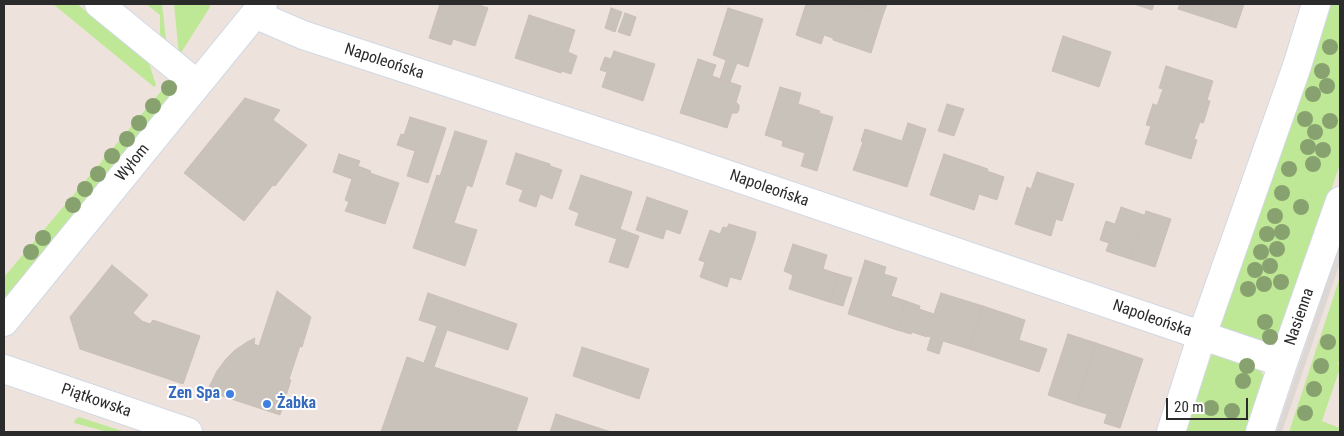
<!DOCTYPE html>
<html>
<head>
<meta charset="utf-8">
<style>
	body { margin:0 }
	#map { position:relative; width:1344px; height:436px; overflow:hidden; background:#eee3dc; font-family:"Roboto Condensed",sans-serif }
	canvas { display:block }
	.frame { position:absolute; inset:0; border:5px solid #2b2b2b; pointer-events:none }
	.scale { position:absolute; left:1166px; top:398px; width:82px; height:22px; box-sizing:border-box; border:2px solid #2b2b2b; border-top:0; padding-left:6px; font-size:15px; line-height:18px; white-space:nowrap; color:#2b2b2b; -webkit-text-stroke:4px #fff; paint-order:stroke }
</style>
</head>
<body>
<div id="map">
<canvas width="1344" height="436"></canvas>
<div class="frame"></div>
<div class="scale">20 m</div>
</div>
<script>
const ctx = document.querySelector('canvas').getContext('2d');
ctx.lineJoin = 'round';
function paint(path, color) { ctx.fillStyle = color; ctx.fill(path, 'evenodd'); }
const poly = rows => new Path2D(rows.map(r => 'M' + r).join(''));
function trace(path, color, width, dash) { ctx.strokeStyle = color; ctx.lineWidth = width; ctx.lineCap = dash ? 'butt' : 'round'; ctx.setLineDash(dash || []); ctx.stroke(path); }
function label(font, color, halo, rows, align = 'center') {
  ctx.font = font + ' "Roboto Condensed",sans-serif'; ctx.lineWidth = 4; ctx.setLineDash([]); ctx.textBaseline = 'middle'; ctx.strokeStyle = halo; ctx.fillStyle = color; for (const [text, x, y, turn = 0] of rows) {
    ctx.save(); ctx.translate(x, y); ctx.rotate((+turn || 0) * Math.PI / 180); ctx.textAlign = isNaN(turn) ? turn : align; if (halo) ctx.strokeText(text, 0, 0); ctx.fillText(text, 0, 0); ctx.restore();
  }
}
const green = poly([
	[53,4,77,4,148,60,156,85,154,87],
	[146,4,162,4,167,49,160,43,160,15],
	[174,4,210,4,210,7,179,56],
	[1325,4,1340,4,1340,164,1283,332,1278,338,1274,342,1265,345,1219,331,1217,318],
	[173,77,177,83,176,88,149,123,4,299,4,277],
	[1340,277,1340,357,1338,364,1340,365,1340,368,1322,421,1340,428,1340,432,1289,432],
	[1214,353,1260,370,1263,375,1264,383,1249,432,1182,432,1207,359],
	[79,417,125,432,108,432,74,423,75,420]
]);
const plaza = poly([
	[1340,244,1340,263,1282,432,1276,432]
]);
const building = poly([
	[440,4,476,4,488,8,475,46,453,39,451,45,429,38,440,4],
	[806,4,847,4,883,15,871,53,833,40,833,38,824,35,821,44,796,35,806,4],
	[847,4,887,4,883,15,847,4],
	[1134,4,1154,4,1152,10,1134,4],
	[1180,4,1214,4,1209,19,1178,9,1180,4],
	[1214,4,1244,4,1236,28,1209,19,1214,4],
	[611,8,622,12,615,32,605,28,611,8],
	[728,8,763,19,748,67,737,63,730,82,720,79,726,60,713,55,728,8],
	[625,13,636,17,630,36,618,32,625,13],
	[529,15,575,30,568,52,577,56,571,74,562,71,561,73,515,58,529,15],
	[1063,36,1111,52,1099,87,1052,71,1063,36],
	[614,51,655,64,643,101,602,87,607,72,600,70,605,57,611,59,614,51],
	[698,59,716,65,712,76,741,86,736,102,739,105,739,110,737,113,732,113,727,128,680,113,698,59],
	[1166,66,1213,81,1207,100,1210,101,1204,121,1157,106,1163,89,1159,88,1166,66],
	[780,87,801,93,798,104,820,111,819,113,833,117,817,171,801,166,805,153,782,146,783,141,765,135,780,87],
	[245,98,280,110,273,120,307,145,275,186,273,185,244,221,184,173,245,98],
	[947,104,964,109,954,136,938,131,947,104],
	[1153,104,1204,121,1203,123,1200,122,1194,139,1197,140,1191,159,1145,144,1151,126,1146,125,1153,104],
	[410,117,446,128,428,183,407,176,415,151,397,145,401,134,404,135,410,117],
	[908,123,926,129,907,187,853,170,863,142,861,141,865,129,902,141,908,123],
	[455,131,487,141,472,187,467,185,454,223,477,230,465,266,413,248,437,175,440,176,455,131],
	[516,153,550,164,550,166,562,170,552,199,540,194,536,207,519,201,523,190,506,184,516,153],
	[339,154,360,161,358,166,371,171,370,173,399,183,385,224,345,211,349,202,345,200,352,179,333,172,339,154],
	[944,154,988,169,987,171,1004,177,997,200,979,194,974,210,930,195,944,154],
	[1037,172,1074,184,1062,221,1056,219,1051,236,1015,224,1027,187,1031,189,1037,172],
	[581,175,632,192,617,239,575,225,579,213,569,209,581,175],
	[647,197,688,211,680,234,666,229,663,239,636,230,647,197],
	[1121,207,1144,215,1130,259,1106,251,1109,243,1100,240,1106,221,1115,224,1121,207],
	[1146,211,1171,219,1155,267,1130,259,1146,211],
	[729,224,756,232,755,238,741,280,730,277,727,287,700,277,705,262,699,260,710,230,720,234,723,227,727,228,729,224],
	[620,229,639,236,628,268,609,262,620,229],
	[793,244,827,255,823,269,838,274,829,302,789,289,793,275,784,271,793,244],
	[865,260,886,267,884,274,897,278,891,296,906,301,897,330,848,314,865,260],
	[112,265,148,295,133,313,142,321,150,324,153,320,200,336,183,384,80,349,70,317,112,265],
	[838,274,852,278,843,306,829,302,838,274],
	[277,291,311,317,302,347,300,346,289,379,291,380,280,415,207,391,217,371,226,359,235,350,247,342,255,338,254,344,259,346,277,291],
	[428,293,517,324,508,350,447,330,434,367,528,398,516,432,381,432,407,357,424,363,437,326,419,320,428,293],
	[941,293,983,306,969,349,943,341,939,354,927,350,931,337,927,336,927,337,912,332,911,334,897,330,906,301,920,306,919,309,934,314,941,293],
	[983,306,1025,320,1019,340,1047,349,1039,372,969,349,983,306],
	[1068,334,1096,343,1077,405,1048,395,1068,334],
	[1096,343,1143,359,1120,428,1104,423,1107,414,1077,405,1096,343],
	[582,347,649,369,639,399,573,376,582,347],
	[556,414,605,430,612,432,550,432,556,414]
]);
const minor = poly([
	[99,4,197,84],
	[256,12,266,19,303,35,670,155,1283,363],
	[4,322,263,4],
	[4,369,188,432],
	[1171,432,1202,335,1297,66,1316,4],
	[1260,432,1283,363,1340,201]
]);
const trees = [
	[1330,47],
	[1322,71],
	[1327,86],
	[169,88],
	[1313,94],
	[153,106],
	[1305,119],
	[1330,121],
	[139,123],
	[1315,132],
	[127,139],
	[1308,147],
	[1323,150],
	[112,156],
	[1313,164],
	[1289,169],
	[98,174],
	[85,189],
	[1282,193],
	[73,205],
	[1301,207],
	[1275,216],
	[1282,232],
	[1267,234],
	[43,238],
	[1277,249],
	[31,252],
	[1261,252],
	[1270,266],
	[1255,270],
	[1281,282],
	[1264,284],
	[1248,289],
	[1265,322],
	[1270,337],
	[1328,342],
	[1247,366],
	[1321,366],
	[1243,381],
	[1314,389],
	[1211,408],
	[1232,411],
	[1305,413]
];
const markers = [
	[230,394,5,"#3f7fe0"],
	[267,404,5,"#3f7fe0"]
];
const streetNames = [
	["Napoleońska",384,62,18],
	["Wyłom",133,163,-51],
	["Napoleońska",769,189,19],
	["Nasienna",1300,317,-71],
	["Napoleońska",1152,319,19],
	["Piątkowska",96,401,19]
];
const shopNames = [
	["Zen Spa",220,394],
	["Żabka",277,404,"left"]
];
paint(green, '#bee895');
paint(plaza, '#ddd7d3');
paint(building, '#c9c2bb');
trace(building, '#c9bfb5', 1);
trace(minor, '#d1d8e5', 30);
trace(minor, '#fff', 28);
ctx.fillStyle = '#88a26f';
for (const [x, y] of trees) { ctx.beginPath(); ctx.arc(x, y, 8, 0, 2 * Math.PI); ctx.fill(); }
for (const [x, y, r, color] of markers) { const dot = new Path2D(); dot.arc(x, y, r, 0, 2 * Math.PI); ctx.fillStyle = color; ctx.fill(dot); trace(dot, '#fff', 2); }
label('16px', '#2b2b2b', '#fff', streetNames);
label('bold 16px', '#366cbe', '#fff', shopNames, 'right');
</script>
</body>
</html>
